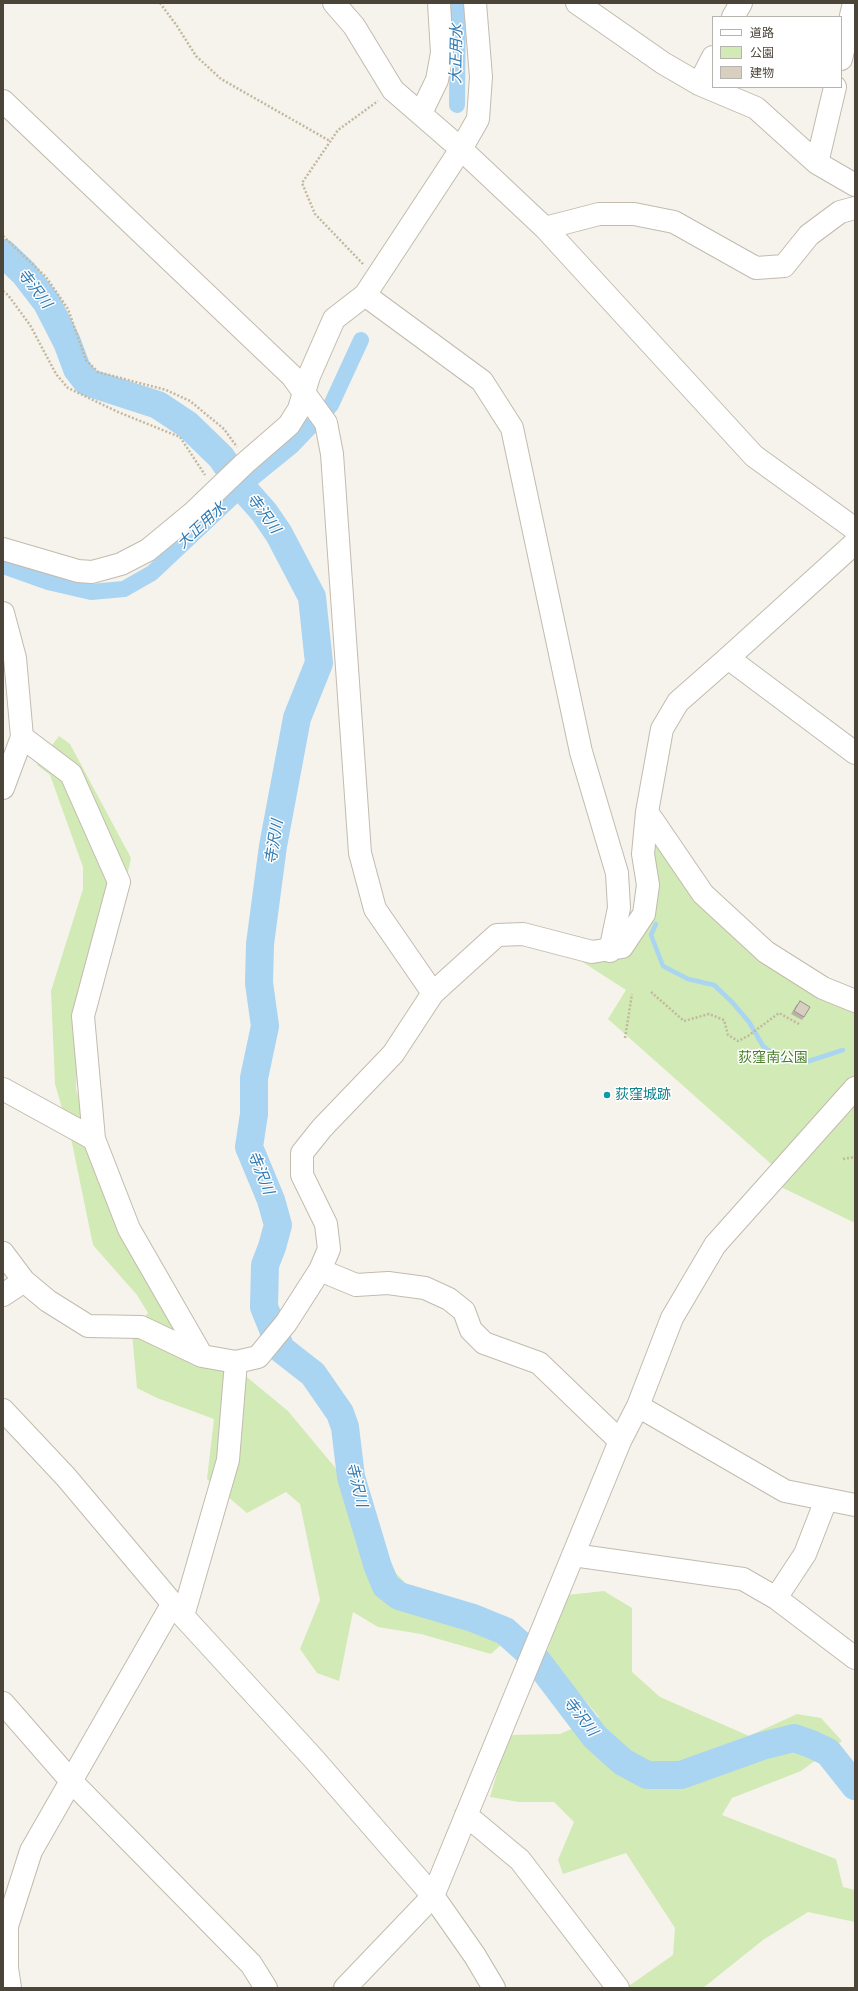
<!DOCTYPE html>
<html>
<head>
<meta charset="utf-8">
<style>
	body { margin:0 }
	#map { position:relative; width:858px; height:1991px; overflow:hidden; background:#f6f3ec; font-family:"DM Sans","Noto Sans JP",sans-serif }
	canvas { display:block }
	.frame { position:absolute; inset:0; border:4px solid #4b4439; pointer-events:none }
	.legend { position:absolute; left:712px; top:16px; width:130px; height:72px; box-sizing:border-box; background:#fff; border:1px solid #b7b4b0; margin:0; padding:5px 7px; list-style:none; font-size:12px; color:#4b4439 }
	.legend li { display:flex; align-items:center; gap:8px; height:20px }
	.legend b { width:20px; border:1px solid #b7b4b0 }
</style>
</head>
<body>
<div id="map">
<canvas width="858" height="1991"></canvas>
<div class="frame"></div>
<ul class="legend">
<li><b style="height:5px;background:#fff"></b>道路</li>
<li><b style="height:11px;background:#d2eab5"></b>公園</li>
<li><b style="height:11px;background:#d8cfc1"></b>建物</li>
</ul>
</div>
<script>
const ctx = document.querySelector('canvas').getContext('2d');
ctx.lineJoin = 'round';
function paint(path, color) { ctx.fillStyle = color; ctx.fill(path, 'evenodd'); }
const poly = rows => new Path2D(rows.map(r => 'M' + r).join(''));
function trace(path, color, width, dash) { ctx.strokeStyle = color; ctx.lineWidth = width; ctx.lineCap = dash ? 'butt' : 'round'; ctx.setLineDash(dash || []); ctx.stroke(path); }
function label(font, color, halo, rows, align = 'center') {
  ctx.font = font + ' "DM Sans","Noto Sans JP",sans-serif'; ctx.lineWidth = 3; ctx.setLineDash([]); ctx.textBaseline = 'middle'; ctx.strokeStyle = halo; ctx.fillStyle = color; for (const [text, x, y, turn = 0] of rows) {
    ctx.save(); ctx.translate(x, y); ctx.rotate((+turn || 0) * Math.PI / 180); ctx.textAlign = isNaN(turn) ? turn : align; if (halo) ctx.strokeText(text, 0, 0); ctx.fillText(text, 0, 0); ctx.restore();
  }
}
const green = poly([
	[59,736,70,744,131,858,109,959,79,998,76,1089,121,1238,208,1345,288,1411,343,1477,382,1559,415,1593,469,1610,504,1642,491,1654,421,1634,378,1627,353,1612,339,1681,317,1673,300,1649,320,1600,300,1504,286,1492,247,1513,207,1479,214,1419,157,1398,137,1388,132,1333,148,1313,137,1295,93,1245,72,1143,55,1084,51,991,83,889,83,867,50,775,37,765],
	[651,832,702,900,855,1007,855,1223,779,1186,788,1175,770,1163,608,1019,626,990,561,948,624,953],
	[604,1591,632,1608,632,1672,660,1697,749,1736,797,1714,821,1718,842,1741,801,1771,732,1798,722,1815,836,1859,843,1887,855,1890,855,1922,808,1912,763,1940,703,1988,626,1988,673,1955,675,1928,626,1853,563,1874,558,1860,574,1822,554,1802,519,1802,490,1797,508,1735,560,1734,599,1717,546,1654,567,1595]
]);
const stream = poly([
	[656,924,651,935,663,966,688,979,714,985,732,1002,749,1022,763,1046,784,1062,809,1061,843,1050]
]);
const canal = poly([
	[457,105,458,3],
	[3,566,48,582,91,592,124,589,152,573,255,476,292,446,331,405,361,340]
]);
const river = poly([
	[3,253,24,273,47,303,67,342,77,369,87,382,158,405,188,425,221,457,241,486,264,512,279,534,312,597,319,663,297,718,273,846,260,944,259,983,265,1026,254,1078,254,1114,249,1147,271,1200,278,1225,272,1247,265,1265,264,1307,281,1349,313,1374,340,1413,345,1427,351,1477,378,1567,386,1586,399,1596,473,1618,505,1631,535,1658,595,1737,623,1762,647,1775,681,1775,762,1746,794,1738,811,1744,828,1752,855,1786]
]);
const path = poly([
	[160,3,177,26,196,56,221,79,330,141],
	[3,236,46,277,68,309,86,360,98,372,166,390,190,401,224,429,237,447],
	[363,264,315,214,302,183,338,130,378,101],
	[3,291,8,295,30,325,56,374,68,388,118,412,180,437,205,475],
	[651,992,684,1021,709,1014,724,1020,728,1035,738,1041,748,1036,779,1013,799,1024],
	[625,1038,632,994],
	[843,1159,855,1157]
]);
const minor = poly([
	[334,3,354,26,393,90,461,149,545,228,754,456,855,529],
	[577,3,663,63,699,84,756,108,817,163,855,185],
	[733,17,741,3],
	[841,59,854,3],
	[699,84,713,57],
	[3,101,292,376,326,423,332,454,360,853,375,909,433,993],
	[421,113,437,80,442,53,439,3],
	[817,163,835,87],
	[545,228,599,214,634,214,674,222,756,268,784,266,809,235,840,212,855,208],
	[365,295,482,381,512,428,581,752,617,873,619,908,610,951],
	[3,549,78,571,92,572,121,564,148,550,194,512,244,464,289,425,299,409,309,376,334,319,365,295,461,149,478,119,481,77,475,3],
	[3,613,15,658,22,737,3,788],
	[728,658,855,753],
	[22,737,71,774,119,882,83,1016,94,1139,129,1229,202,1356],
	[647,812,703,894,766,952,823,988,855,1001],
	[3,1089,94,1139],
	[3,1253,24,1281,48,1301,88,1326,141,1327,202,1356,236,1362,258,1357,286,1323,320,1270,329,1249,326,1224,302,1175,302,1153,322,1128,393,1054,433,993,497,935,523,934,592,952,622,947,644,914,648,885,643,854,647,812,662,729,678,702,728,658,855,543],
	[320,1270,356,1285,388,1283,425,1288,449,1299,464,1311,471,1330,484,1343,539,1363,620,1441],
	[3,1295,24,1281],
	[638,1406,785,1491,855,1505],
	[3,1410,66,1477,183,1616,313,1758,433,1896,475,1956,494,1988],
	[573,1555,743,1579,776,1598,855,1658],
	[776,1598,805,1554,826,1500],
	[183,1616,228,1460,236,1362],
	[3,1703,72,1782,251,1964,266,1988],
	[466,1815,520,1860,618,1988],
	[10,1988,7,1968,7,1926,31,1851,173,1603],
	[345,1988,433,1896,620,1441,638,1406,672,1318,715,1245,855,1088]
]);
const wall = poly([
	[797,1004,804,1017,802,1020,791,1014]
]);
const building = poly([
	[800,1001,810,1007,804,1017,794,1011,800,1001]
]);
const markers = [
	[607,1095,4,"#0f9aa8"]
];
const parkNames = [
	["荻窪南公園",773,1058]
];
const cultureNames = [
	["荻窪城跡",615,1095]
];
const waterNames = [
	["大正用水",457,54,-89],
	["寺沢川",34,289,53],
	["寺沢川",263,514,54],
	["大正用水",202,526,-43],
	["寺沢川",275,842,-81],
	["寺沢川",260,1173,68],
	["寺沢川",356,1485,76],
	["寺沢川",580,1717,52]
];
paint(green, '#d2eab5');
trace(stream, '#a9d4f2', 4.5);
trace(canal, '#a9d4f2', 16);
trace(river, '#a9d4f2', 28);
trace(minor, '#c2bbae', 24);
trace(path, '#c4b79f', 2.5, [2, 2]);
trace(minor, '#fff', 22);
paint(wall, '#bab2a6');
paint(building, '#d8cfc1');
trace(building, '#979187', 1);
for (const [x, y, r, color] of markers) { const dot = new Path2D(); dot.arc(x, y, r, 0, 2 * Math.PI); ctx.fillStyle = color; ctx.fill(dot); trace(dot, '#fff', 1.5); }
label('14px', '#4a7f2a', '#fff', parkNames);
label('14px', '#0d838f', '#fff', cultureNames, 'left');
label('italic 15px', '#2e7ab2', '#fff', waterNames);
</script>
</body>
</html>
